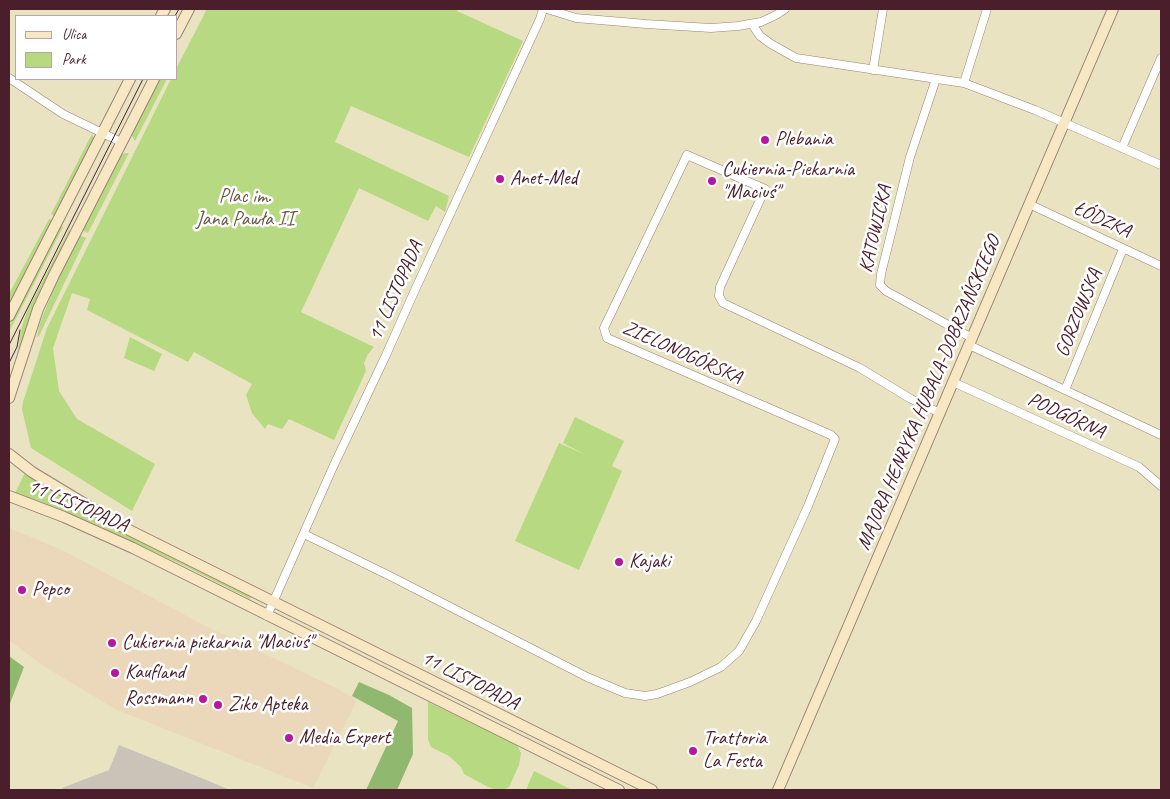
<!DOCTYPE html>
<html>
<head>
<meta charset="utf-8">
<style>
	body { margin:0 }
	#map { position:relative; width:1170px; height:799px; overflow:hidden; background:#e9e3c2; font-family:Caveat,sans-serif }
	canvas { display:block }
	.frame { position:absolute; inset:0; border:10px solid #4a1f2b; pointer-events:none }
	.legend { position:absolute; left:15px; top:15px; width:162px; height:65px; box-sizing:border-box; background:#fff; border:1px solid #b7a5aa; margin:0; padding:6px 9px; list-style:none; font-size:15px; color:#4a1f2b }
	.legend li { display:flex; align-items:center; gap:10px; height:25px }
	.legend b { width:25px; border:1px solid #b7a5aa }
</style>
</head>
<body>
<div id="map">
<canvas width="1170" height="799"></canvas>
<div class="frame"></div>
<ul class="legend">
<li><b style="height:6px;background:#f7e8c3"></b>Ulica</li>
<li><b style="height:14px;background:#b6d981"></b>Park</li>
</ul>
</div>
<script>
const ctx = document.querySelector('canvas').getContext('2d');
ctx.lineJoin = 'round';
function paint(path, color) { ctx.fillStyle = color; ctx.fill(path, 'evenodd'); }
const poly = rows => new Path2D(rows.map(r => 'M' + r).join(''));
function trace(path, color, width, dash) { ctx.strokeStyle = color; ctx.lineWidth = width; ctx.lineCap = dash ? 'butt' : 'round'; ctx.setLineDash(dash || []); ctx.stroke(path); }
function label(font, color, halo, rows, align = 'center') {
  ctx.font = font + ' Caveat,sans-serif'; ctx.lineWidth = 5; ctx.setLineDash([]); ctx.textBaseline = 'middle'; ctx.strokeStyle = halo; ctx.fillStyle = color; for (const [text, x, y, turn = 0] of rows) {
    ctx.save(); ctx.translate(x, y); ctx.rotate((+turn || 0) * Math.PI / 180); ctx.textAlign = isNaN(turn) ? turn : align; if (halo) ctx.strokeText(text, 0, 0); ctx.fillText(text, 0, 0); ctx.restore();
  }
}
const built = poly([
	[9,528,60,549,202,624,336,688,357,700,313,788,115,709,42,665,9,640]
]);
const industrial = poly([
	[119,745,204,779,230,790,63,790,62,788,109,770]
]);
const green = poly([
	[207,9,457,9,457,11,523,41,469,157,351,106,335,142,449,196,445,212,436,206,428,221,359,188,301,312,374,347,368,354,364,363,366,371,334,440,289,419,282,429,268,424,265,429,252,413,246,395,252,384,194,352,188,362,87,310,90,299,72,293,53,348,59,391,77,419,155,464,132,511,31,448,22,409,23,402,47,328,171,79,176,79,176,69],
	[159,79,167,79,135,141,132,136,132,131],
	[92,134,94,139,55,217,51,214],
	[126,153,129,153,88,233,82,230,120,155],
	[49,219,53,221,9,305,9,294],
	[60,225,63,227,9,332,9,326],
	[69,230,72,232,35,303,20,350,18,349,22,326,28,309],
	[80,235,86,238,39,336,37,337,39,326,54,287],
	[130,337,162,354,154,371,124,358],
	[575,417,624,441,612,466,622,471,579,570,515,541,559,443,586,455,563,443],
	[25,473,91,515,252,595,250,599,189,568,86,520,15,493],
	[428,702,517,745,521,753,519,765,509,787,503,790,496,790,486,786,464,774,461,767,449,756,431,747,428,740],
	[534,771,572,790,526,790]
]);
const forest = poly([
	[9,656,24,667,9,706],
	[359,682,389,695,412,708,413,754,397,790,366,790,398,721,352,696]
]);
const street = poly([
	[547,9,576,18,646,24,711,28,738,26,761,22,776,15,785,9],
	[752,24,760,36,771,44,796,58,964,83,1035,110,1161,165],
	[873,70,883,9],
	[9,78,63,114,121,142],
	[936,79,910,157,881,274,880,285,886,291,972,338],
	[964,83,987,9],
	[1122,148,1161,58],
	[1029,204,1161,266],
	[969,345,1161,435],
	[953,382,1139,467,1161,486],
	[1065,390,1123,249],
	[304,534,392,577,587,677,625,693,645,696,657,694,690,682,721,667,739,651,756,621,808,506,835,439,831,435,607,338,604,328,687,155,765,189,720,287,719,296,723,303,860,368,911,399,940,413],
	[267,616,333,467,386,355,415,290,540,19,543,9]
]);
const secondary = poly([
	[161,16,165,9],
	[176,34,189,9],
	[9,316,130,79],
	[9,398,38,309,54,275,154,79],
	[9,454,32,472,123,527,652,790],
	[9,496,64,517,133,548,619,790],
	[778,790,1113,9]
]);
const tram = poly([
	[175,16,179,9],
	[9,345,143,79],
	[9,363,17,347,20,330]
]);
const markers = [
	[765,140,5,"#b5179e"],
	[500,179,5,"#b5179e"],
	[712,181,5,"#b5179e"],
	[619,562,5,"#b5179e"],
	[22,590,5,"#b5179e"],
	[112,643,5,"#b5179e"],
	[115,673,5,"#b5179e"],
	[203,699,5,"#b5179e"],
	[218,705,5,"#b5179e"],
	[289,738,5,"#b5179e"],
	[693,751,5,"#b5179e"]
];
const poiNames = [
	["Plebania",775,140],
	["Cukiernia-Piekarnia",722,170],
	["\"Maciuś\"",722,193],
	["Anet-Med",510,179],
	["Kajaki",629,562],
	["Pepco",32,590],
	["Cukiernia piekarnia \"Maciuś\"",122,643],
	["Kaufland",125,673],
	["Rossmann",193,699,"right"],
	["Ziko Apteka",228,705],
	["Media Expert",299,738],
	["Trattoria",703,739],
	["La Festa",703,762]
];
const parkNames = [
	["Plac im.",245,197],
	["Jana Pawła II",245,220]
];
const streetNames = [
	["ŁÓDZKA",1102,220,25],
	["KATOWICKA",876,229,-77],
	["11 LISTOPADA",396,291,-66],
	["GORZOWSKA",1079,313,-68],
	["ZIELONOGÓRSKA",682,353,24],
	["MAJORA HENRYKA HUBALA-DOBRZAŃSKIEGO",929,393,-67],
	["PODGÓRNA",1066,416,25],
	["11 LISTOPADA",78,506,23],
	["11 LISTOPADA",470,681,27]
];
paint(built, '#ebd8ba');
paint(industrial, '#cbc3b8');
paint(green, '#b6d981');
paint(forest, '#90b96f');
trace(street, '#9a8176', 9);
trace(secondary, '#9a8176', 12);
trace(street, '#fff', 8);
trace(secondary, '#f7e8c3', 10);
trace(tram, '#4a1f2b', 1);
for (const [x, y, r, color] of markers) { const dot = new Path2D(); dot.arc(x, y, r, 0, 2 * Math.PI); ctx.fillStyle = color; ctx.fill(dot); trace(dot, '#fff', 2); }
label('20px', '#4a1f2b', '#fff', poiNames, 'left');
label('20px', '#6a5745', '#fff', parkNames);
label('20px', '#4a1f2b', '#fff', streetNames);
</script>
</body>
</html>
